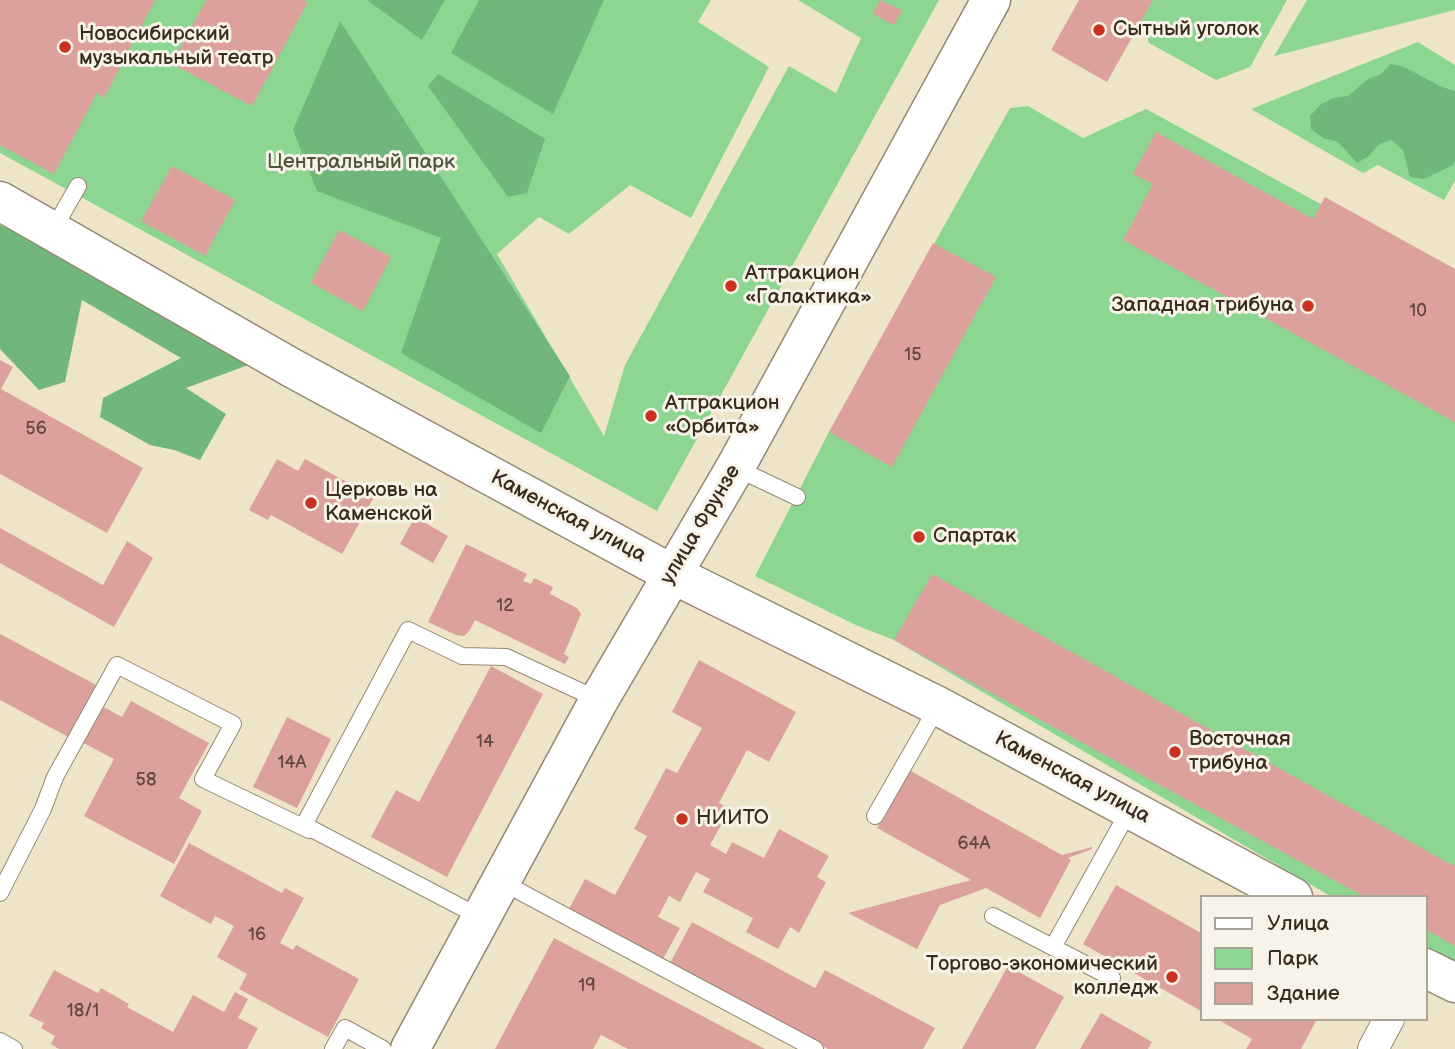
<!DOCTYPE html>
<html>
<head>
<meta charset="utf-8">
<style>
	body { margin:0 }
	#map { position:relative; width:1455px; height:1049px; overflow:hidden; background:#eee5c9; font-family:"Balsamiq Sans",sans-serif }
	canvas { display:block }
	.legend { position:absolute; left:1200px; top:895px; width:228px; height:126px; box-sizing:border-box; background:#f7f3e8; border:2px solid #aca397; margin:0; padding:9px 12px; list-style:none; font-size:21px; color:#3b2a1e }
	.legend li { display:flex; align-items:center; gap:14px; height:35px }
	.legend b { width:35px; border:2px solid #aca397 }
</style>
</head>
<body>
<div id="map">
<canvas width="1455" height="1049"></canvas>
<ul class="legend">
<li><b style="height:9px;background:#fff"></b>Улица</li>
<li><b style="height:19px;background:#8cd692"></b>Парк</li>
<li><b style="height:19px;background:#dda19d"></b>Здание</li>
</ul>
</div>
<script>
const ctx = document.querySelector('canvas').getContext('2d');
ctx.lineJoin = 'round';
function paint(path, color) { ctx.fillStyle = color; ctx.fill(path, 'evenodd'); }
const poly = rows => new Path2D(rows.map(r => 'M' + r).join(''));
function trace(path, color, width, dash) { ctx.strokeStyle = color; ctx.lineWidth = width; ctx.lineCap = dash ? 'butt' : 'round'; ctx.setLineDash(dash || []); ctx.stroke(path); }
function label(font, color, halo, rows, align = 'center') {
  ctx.font = font + ' "Balsamiq Sans",sans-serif'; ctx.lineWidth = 6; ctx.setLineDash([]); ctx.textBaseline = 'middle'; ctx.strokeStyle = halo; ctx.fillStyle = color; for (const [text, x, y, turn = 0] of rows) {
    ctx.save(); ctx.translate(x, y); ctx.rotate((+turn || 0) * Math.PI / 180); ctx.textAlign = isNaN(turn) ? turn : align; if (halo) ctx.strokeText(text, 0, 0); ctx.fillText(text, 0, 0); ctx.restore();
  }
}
const green = poly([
	[0,0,711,0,698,22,769,67,691,218,630,185,569,234,539,217,497,254,604,436,625,365,789,66,836,93,861,38,798,0,939,0,657,511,0,153],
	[1148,0,1287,0,1250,67,1216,80,1149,43,1140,15],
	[1307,0,1455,0,1455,10,1274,56],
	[1418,42,1455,65,1455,181,1444,200,1378,165,1363,173,1251,109],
	[1028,106,1083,138,1146,109,1455,277,1455,969,1425,951,1425,897,1332,897,894,640,858,626,755,576,829,432,1010,108]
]);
const forest = poly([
	[367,0,445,0,422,40],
	[479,0,604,0,553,114,451,53],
	[340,21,570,376,541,433,401,353,441,238,317,191,293,130],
	[1391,64,1404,67,1442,87,1455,91,1455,161,1453,165,1424,179,1410,177,1403,150,1391,140,1378,145,1369,156,1357,163,1338,142,1323,138,1311,129,1310,116,1320,105,1333,98,1348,96,1368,79,1381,74],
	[438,74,545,139,527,193,508,197,428,86],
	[0,225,56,252,251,364,186,388,226,414,200,460,174,450,150,445,100,417,103,398,181,358,82,300,65,382,39,390,0,349]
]);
const building = poly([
	[0,0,155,0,104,98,97,93,54,174,0,145],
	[206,0,304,0,308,2,252,106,172,64],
	[880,0,902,10,894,25,873,14],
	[1079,0,1153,0,1107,82,1051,50],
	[1156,132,1313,219,1325,197,1455,269,1455,422,1123,240,1153,184,1133,174],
	[172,166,235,200,205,256,141,221],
	[339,230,391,257,363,311,311,283],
	[933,243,996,277,892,467,829,432],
	[0,360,13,367,1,389,143,468,107,533,0,474],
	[277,459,298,471,305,459,374,497,342,554,271,515,268,520,249,510],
	[415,517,448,536,433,563,400,544],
	[0,528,103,585,127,541,153,558,114,627,0,563],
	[466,544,527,574,523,581,531,584,534,578,553,587,550,594,577,608,581,614,564,654,569,657,565,664,475,620,470,630,464,636,456,635,428,622],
	[932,574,1452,865,1455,865,1455,946,1425,929,1425,897,1365,897,894,640],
	[0,634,100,687,72,739,0,700],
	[699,660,796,712,769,762,747,750,719,803,730,809,710,845,726,854,732,842,764,858,779,829,829,856,817,877,826,882,799,933,790,927,778,949,746,932,753,918,703,892,710,879,696,872,680,902,669,896,658,917,680,928,656,972,562,922,585,879,615,895,647,836,634,829,666,768,677,773,702,728,672,712],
	[491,666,543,694,447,877,371,837,396,790,419,802],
	[131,701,209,743,179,798,202,811,174,864,84,816,114,759,78,740,98,704,122,717],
	[287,717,331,739,297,808,253,787],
	[909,770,1062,855,1092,847,1092,849,1068,858,1071,860,1040,918,986,888,940,905,917,949,848,913,971,880,877,828],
	[189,843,282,893,285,888,304,898,280,943,293,950,296,945,359,979,328,1037,239,989,247,974,217,957,234,926,215,916,211,924,160,896],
	[1116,885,1201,933,1201,1011,1083,944],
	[692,922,815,988,825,970,935,1028,923,1049,828,1049,669,965],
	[554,938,765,1049,628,1049,601,1035,593,1049,495,1049],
	[1008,966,1064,997,1035,1049,962,1049],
	[54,970,98,993,101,988,129,1004,127,1007,173,1032,193,995,224,1012,235,992,248,999,238,1018,258,1028,247,1049,59,1049,51,1044,55,1036,41,1028,44,1023,29,1016],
	[1101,1013,1152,1042,1148,1049,1080,1049],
	[1217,1019,1317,1019,1301,1049,1246,1049,1252,1039]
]);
const service = poly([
	[53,230,78,186],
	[736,468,797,497],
	[875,816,938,706],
	[500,881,815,1049],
	[0,893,43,809,55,777,117,665,233,724,203,779,309,830],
	[993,916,1112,978],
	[480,917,304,825,408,630,462,656,506,657,599,700],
	[1053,947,1130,809],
	[0,1041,14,1049],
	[333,1049,345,1028,383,1049]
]);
const minor = poly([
	[1373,1049,1389,1019]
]);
const tertiary = poly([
	[0,201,292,368,672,574,938,706,1293,897],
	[1425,968,1455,983]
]);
const secondary = poly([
	[410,1049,599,700,735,468,991,0]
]);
const markers = [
	[1099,30,7,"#c8321e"],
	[65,47,7,"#c8321e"],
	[731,286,7,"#c8321e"],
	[1308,306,7,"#c8321e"],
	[651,416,7,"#c8321e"],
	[311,503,7,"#c8321e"],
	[919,537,7,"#c8321e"],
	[1175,752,7,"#c8321e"],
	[682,819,7,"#c8321e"],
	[1172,977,7,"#c8321e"]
];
const numberNames = [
	["10",1418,311],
	["15",913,355],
	["56",36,429],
	["12",505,606],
	["14",485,742],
	["14А",292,763],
	["58",146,780],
	["64А",974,844],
	["16",257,935],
	["19",587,986],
	["18/1",83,1011]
];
const poiNames = [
	["Сытный уголок",1113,30],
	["Новосибирский",79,35],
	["музыкальный театр",79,59],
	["Аттракцион",745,274],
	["«Галактика»",745,298],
	["Западная трибуна",1294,306,"right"],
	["Аттракцион",665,404],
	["«Орбита»",665,428],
	["Церковь на",325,491],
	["Каменской",325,515],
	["Спартак",933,537],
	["Восточная",1189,740],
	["трибуна",1189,764],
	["НИИТО",696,819],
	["Торгово-экономический",1158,965,"right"],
	["колледж",1158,989,"right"]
];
const parkNames = [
	["Центральный парк",361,163]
];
const streetNames = [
	["Каменская улица",568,517,28],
	["улица Фрунзе",701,525,-59],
	["Каменская улица",1072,778,28]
];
paint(green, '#8cd692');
paint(forest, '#71b77c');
paint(building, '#dda19d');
trace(service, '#948874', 18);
trace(minor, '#948874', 32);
trace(tertiary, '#948874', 41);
trace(secondary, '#948874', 41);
trace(service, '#fff', 16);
trace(minor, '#fff', 30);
trace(tertiary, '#fff', 38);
trace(secondary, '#fff', 38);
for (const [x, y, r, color] of markers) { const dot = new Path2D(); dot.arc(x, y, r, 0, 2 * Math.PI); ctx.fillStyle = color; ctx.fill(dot); trace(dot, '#f7f3e8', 2.5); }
label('18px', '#64483e', null, numberNames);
label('21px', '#3b2a1e', '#f7f3e8', poiNames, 'left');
label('21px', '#4f553b', '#f7f3e8', parkNames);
label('21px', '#3b2a1e', '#f7f3e8', streetNames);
</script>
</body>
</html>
